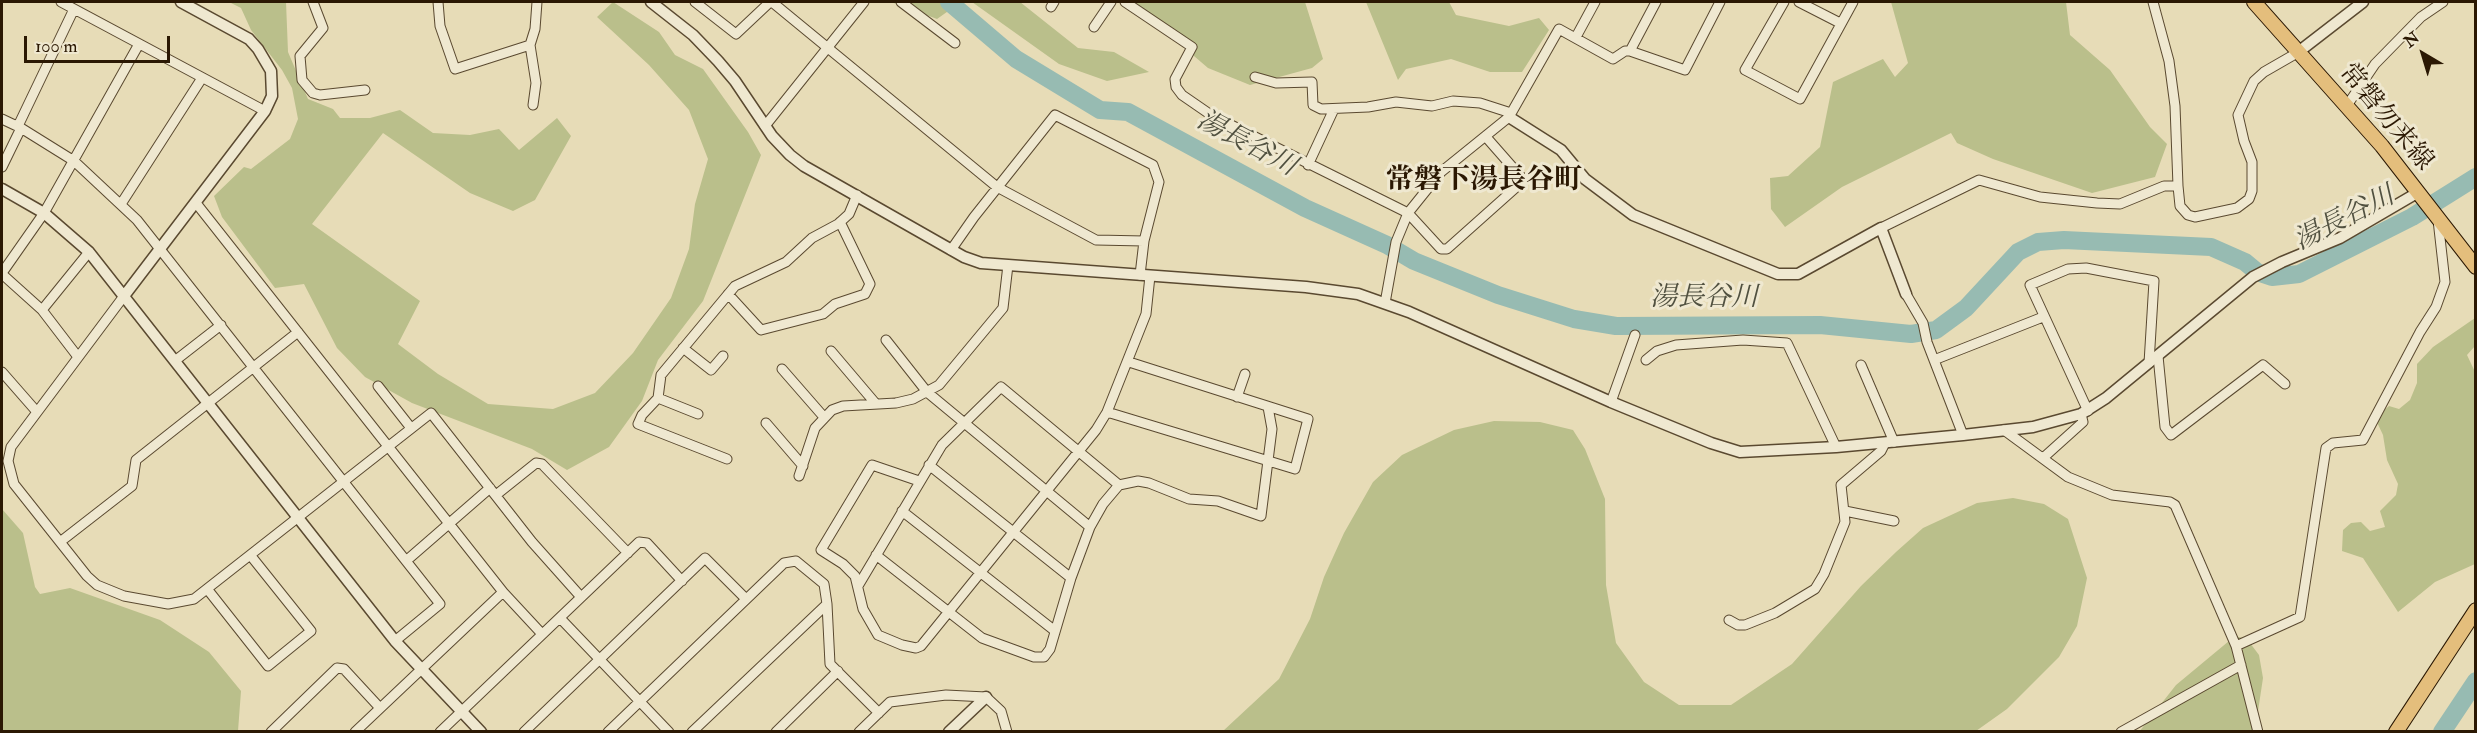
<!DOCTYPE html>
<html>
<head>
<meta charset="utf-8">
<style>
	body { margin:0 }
	#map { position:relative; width:2477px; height:733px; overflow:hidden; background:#e7dcb7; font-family:"IM FELL Double Pica",serif }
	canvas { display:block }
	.frame { position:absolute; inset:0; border:3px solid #2b1803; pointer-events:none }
	.north { position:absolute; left:2393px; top:24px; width:60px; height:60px; -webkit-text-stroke:4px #efe8d0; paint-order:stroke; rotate:322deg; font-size:16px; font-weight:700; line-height:24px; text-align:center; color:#2b1803 }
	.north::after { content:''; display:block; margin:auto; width:21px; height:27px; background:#2b1803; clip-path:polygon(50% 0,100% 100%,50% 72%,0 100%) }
	.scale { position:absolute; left:24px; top:36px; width:146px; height:27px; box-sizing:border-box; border:3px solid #2b1803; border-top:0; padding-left:8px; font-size:18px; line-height:21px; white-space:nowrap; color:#2b1803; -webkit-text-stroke:4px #efe8d0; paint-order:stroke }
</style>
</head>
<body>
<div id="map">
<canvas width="2477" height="733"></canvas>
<div class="frame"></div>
<div class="north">N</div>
<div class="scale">100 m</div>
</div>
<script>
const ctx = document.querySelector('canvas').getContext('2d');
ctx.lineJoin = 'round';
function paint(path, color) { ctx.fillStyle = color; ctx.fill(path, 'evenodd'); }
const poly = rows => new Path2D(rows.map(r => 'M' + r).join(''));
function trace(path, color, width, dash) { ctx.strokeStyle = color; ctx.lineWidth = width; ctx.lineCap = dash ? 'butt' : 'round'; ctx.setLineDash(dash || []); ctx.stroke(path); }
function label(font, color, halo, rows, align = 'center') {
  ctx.font = font + ' "IM FELL Double Pica","Noto Serif JP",serif'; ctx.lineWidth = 6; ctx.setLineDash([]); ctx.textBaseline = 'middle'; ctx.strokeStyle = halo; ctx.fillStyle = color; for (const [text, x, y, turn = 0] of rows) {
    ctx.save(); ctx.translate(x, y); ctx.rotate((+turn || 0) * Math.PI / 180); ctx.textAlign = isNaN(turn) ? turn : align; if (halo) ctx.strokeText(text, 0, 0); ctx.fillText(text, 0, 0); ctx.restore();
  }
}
const green = poly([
	[229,2,286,2,288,52,308,99,333,109,340,118,370,118,400,110,433,133,470,135,499,129,519,150,557,118,571,136,535,200,513,211,470,193,383,133,312,224,420,301,398,344,438,374,488,404,553,409,595,393,633,353,671,298,689,249,695,204,708,159,689,110,649,65,597,17,613,2,659,32,675,55,703,69,748,132,761,155,703,301,658,360,642,401,609,447,567,470,532,449,412,403,365,377,337,348,304,284,275,288,222,217,214,196,244,167,251,169,290,139,298,119,292,88,282,70,251,30,241,8],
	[891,2,961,2,937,19],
	[972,2,1020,2,1078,48,1114,52,1149,72,1107,81,1059,64],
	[1131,2,1305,2,1323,59,1312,68,1250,85,1208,68],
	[1366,2,1449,2,1456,15,1509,26,1539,18,1549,30,1522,72,1490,72,1451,59,1406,69,1398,80],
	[1891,2,2066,2,2070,35,2110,70,2150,127,2167,144,2155,177,2092,193,1993,159,1957,143,1951,133,1842,187,1785,227,1771,209,1770,178,1788,176,1820,147,1833,82,1883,59,1895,77,1908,63],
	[2475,318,2475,346,2467,355,2476,374,2475,564,2435,582,2398,612,2363,558,2342,551,2343,530,2351,523,2361,522,2370,531,2385,527,2380,511,2396,495,2398,484,2387,460,2383,435,2375,418,2389,406,2399,409,2410,400,2417,383,2417,364,2433,347],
	[1494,421,1540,422,1573,430,1585,449,1605,499,1606,585,1616,643,1644,682,1679,705,1731,705,1792,664,1861,586,1896,552,1923,528,1977,503,2013,498,2044,504,2068,519,2087,578,2077,626,2059,657,2007,709,1976,731,1223,731,1279,679,1310,619,1324,577,1344,533,1373,482,1402,455,1454,430],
	[2,509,23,533,35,587,40,594,70,588,160,620,209,652,241,691,238,731,2,731],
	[2235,636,2247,639,2259,655,2263,678,2255,731,2139,732,2176,685]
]);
const river = poly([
	[949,2,1016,59,1100,110,1128,112,1305,208,1387,245,1414,261,1498,295,1574,319,1616,326,1820,325,1911,334,1936,330,1966,308,2018,252,2038,242,2064,240,2211,247,2245,262,2257,272,2272,277,2299,274,2412,217,2476,177],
	[2442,732,2476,681]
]);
const minor = poly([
	[61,2,265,111],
	[313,2,323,28,300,56,302,80,313,93,320,95,365,90],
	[438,2,440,26,455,69,530,45,535,29,537,2],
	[695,2,736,34,770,2],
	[772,2,997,187,1096,240,1144,241],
	[901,2,955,43],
	[1125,2,1192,47,1175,79,1176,87,1182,95,1211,115,1408,213,1441,249,1447,249,1521,183,1522,178,1486,137],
	[1656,2,1630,51,1685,70,1720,2],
	[1784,2,1745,70,1800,99,1853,2],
	[1799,2,1840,23],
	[2153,2,2169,61,2175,106,2178,186,2180,206,2188,215,2195,217,2237,208,2249,199,2252,191,2252,162,2244,141,2238,115,2254,81,2264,72,2297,53],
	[1051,7,1054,2],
	[1094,27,1111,2],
	[1576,37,1595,2],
	[530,45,536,83,533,105],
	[1255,77,1276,83,1312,82,1313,105,1321,109,1368,107,1396,102,1432,106,1453,101,1480,103,1511,113],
	[2346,107,2375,64,2421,17,2443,2],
	[2,119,21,128,74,161,137,220,440,604,395,641],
	[18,126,74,9],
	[765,126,864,2],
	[1308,165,1334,109],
	[2,167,21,128],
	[196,203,503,592,355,732],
	[121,204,202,78],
	[1881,228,1979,180,2040,197,2097,203,2120,204,2164,186,2178,186],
	[951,250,974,217,1055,115,1153,165,1159,182,1144,241,1140,275],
	[2,273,44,213,139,44],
	[2,274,42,310,78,357],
	[728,294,761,330,823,314,835,304,865,294,870,284,840,222],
	[1906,294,1923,323,1927,342,1963,435],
	[124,296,11,447,8,461,14,484,87,576,97,585,124,596,168,604,194,599,431,413,532,542,581,597],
	[1385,303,1396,242,1408,213,1441,172,1509,117,1559,29,1613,59,1625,51,1630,51],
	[42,310,89,252],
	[886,340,927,392,1090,527],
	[683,348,711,370,723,356],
	[831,351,876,404],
	[2158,356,2165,427,2171,435,2263,365,2285,384],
	[176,360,221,325],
	[1646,360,1657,351,1676,345,1743,340,1787,343,1836,447],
	[1934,360,2043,317],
	[1861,365,1894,442],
	[782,369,823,416],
	[2,372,37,412],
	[378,386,411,428],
	[1237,397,1245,374],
	[658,398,698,414],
	[1611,402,1635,335],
	[2088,411,2030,285,2068,269,2086,268,2154,281,2149,363],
	[1107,412,1295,469,1308,419,1129,362],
	[766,423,803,466],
	[2004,430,2068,477,2112,495,2170,502,2175,505,2236,646,2258,732],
	[2043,458,2083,422,2081,414],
	[727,459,638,424,642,415,658,398,661,375,735,286,786,262,812,238,838,224,849,214,857,195],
	[929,465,1071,578],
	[799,476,815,428,832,410,843,406,896,403,913,399,939,385,1003,308,1008,265],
	[919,481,872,465,821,550,843,564,855,576,863,609,878,635,902,645,916,648,921,646,1096,430,1107,412,1146,314,1150,276],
	[496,495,536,463,542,464,628,553],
	[902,511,1055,631],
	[1845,511,1894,521],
	[60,542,132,486,136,460,298,332],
	[876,555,982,638,1034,657,1044,657,1050,649,1071,578,1090,527,1103,504,1119,485,1138,481,1149,483,1189,499,1218,501,1261,516,1272,429,1268,407],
	[406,561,490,488],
	[858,586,942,445,1001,387,1119,485],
	[208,590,268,666,311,631,251,556],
	[503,592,542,634],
	[560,618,669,732],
	[1729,620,1738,625,1745,625,1775,613,1815,589,1824,574,1845,522,1841,485,1881,451,1885,443],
	[2236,646,2300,617,2326,448,2333,443,2363,440,2420,332,2436,307,2445,282,2438,220],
	[271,732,337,668,344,669,380,708],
	[440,732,639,542,647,543,682,581],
	[524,732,705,558,746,599],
	[608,732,784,563,796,561,824,584,827,604],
	[692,732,827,604,830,664,879,713],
	[776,732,838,671],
	[859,732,890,702,946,695,986,697,1001,711,1007,732],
	[2121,732,2241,665]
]);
const tertiary = poly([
	[651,2,693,35,718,61,735,81,772,136,790,155,804,166,964,257,981,263,1306,287,1358,294,1409,312,1611,402,1711,443,1740,452,1836,447,1963,435,2033,427,2081,414,2106,398,2253,277,2282,262,2340,238,2417,193],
	[2297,53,2363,2],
	[1509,117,1561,150,1585,179,1633,215,1778,274,1798,274,1881,228,1906,294],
	[2,189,44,213,89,252,395,641,481,732],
	[124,296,265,111,272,96,271,71,258,49,249,39,181,2],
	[949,732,986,697]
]);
const primary = poly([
	[2254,2,2382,146,2476,267],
	[2396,732,2476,610]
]);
const streetNames = [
	["常磐勿来線",2385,118,50]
];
const waterNames = [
	["湯長谷川",1246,145,28],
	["湯長谷川",2345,220,-27],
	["湯長谷川",1704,299]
];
const quarterNames = [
	["常磐下湯長谷町",1484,182]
];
paint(green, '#babf8b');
trace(river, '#97bbb2', 18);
trace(minor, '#5a4930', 11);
trace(tertiary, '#5a4930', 13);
trace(primary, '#2b1803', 16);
trace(minor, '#efe8d0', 9);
trace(tertiary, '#efe8d0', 10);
trace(primary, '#e4be7c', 14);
label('26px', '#2b1803', '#efe8d0', streetNames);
label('italic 27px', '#515140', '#efe8d0', waterNames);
label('bold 28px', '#2b1803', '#efe8d0', quarterNames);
</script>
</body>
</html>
